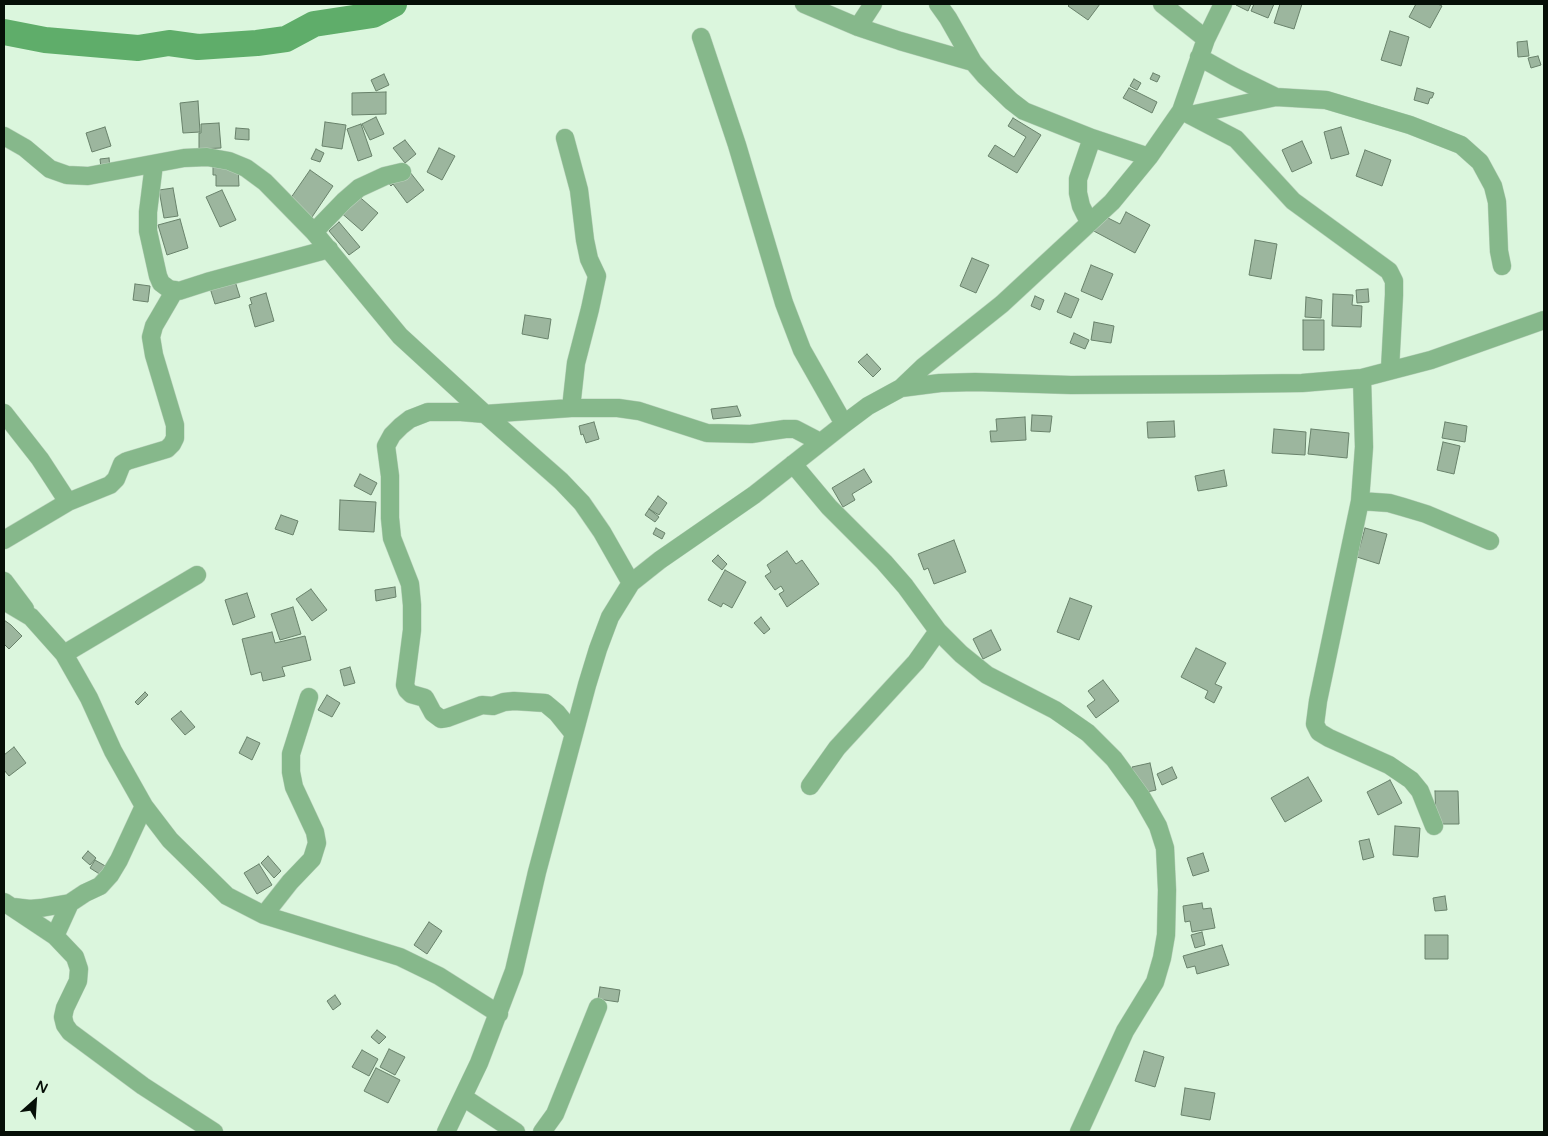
<!DOCTYPE html>
<html>
<head>
<meta charset="utf-8">
<style>
	body { margin:0 }
	#map { position:relative; width:1548px; height:1136px; overflow:hidden; background:#dbf6dd; font-family:"Varela Round",sans-serif }
	canvas { display:block }
	.frame { position:absolute; inset:0; border:5px solid #060f07; pointer-events:none }
	.north { position:absolute; left:10px; top:1076px; width:50px; height:50px; -webkit-text-stroke:4px #dbf6dd; paint-order:stroke; rotate:26deg; font-size:14px; font-weight:700; line-height:20px; text-align:center; color:#060f07 }
	.north::after { content:''; display:block; margin:auto; width:18px; height:22px; background:#060f07; clip-path:polygon(50% 0,100% 100%,50% 72%,0 100%) }
</style>
</head>
<body>
<div id="map">
<canvas width="1548" height="1136"></canvas>
<div class="frame"></div>
<div class="north">N</div>
</div>
<script>
const ctx = document.querySelector('canvas').getContext('2d');
ctx.lineJoin = 'round';
const poly = rows => new Path2D(rows.map(r => 'M' + r).join(''));
function trace(path, color, width, dash) { ctx.strokeStyle = color; ctx.lineWidth = width; ctx.lineCap = dash ? 'butt' : 'round'; ctx.setLineDash(dash || []); ctx.stroke(path); }
function paint(path, color) { ctx.fillStyle = color; ctx.fill(path, 'evenodd'); }
const river = poly([
	[4,32,45,40,138,48,169,43,198,47,257,43,286,39,314,24,373,15,394,4]
]);
const building = poly([
	[1070,4,1100,4,1088,20,1068,6,1070,4],
	[1237,4,1251,4,1248,11,1236,5,1237,4],
	[1254,4,1274,4,1268,18,1251,11,1254,4],
	[1280,4,1302,4,1294,29,1274,23,1280,4],
	[1416,4,1438,4,1442,6,1430,28,1409,17,1416,4],
	[1390,31,1409,37,1401,66,1381,60,1390,31],
	[1527,41,1529,56,1518,57,1517,42,1527,41],
	[1538,56,1541,65,1531,68,1528,58,1538,56],
	[1153,73,1160,76,1157,82,1150,79,1153,73],
	[384,74,389,85,376,91,371,80,384,74],
	[1134,79,1141,83,1137,90,1130,86,1134,79],
	[1129,88,1157,102,1152,113,1123,98,1129,88],
	[1417,88,1434,93,1432,98,1430,98,1428,104,1414,100,1417,88],
	[386,92,386,114,352,115,352,93,386,92],
	[198,101,200,132,183,133,180,103,198,101],
	[376,117,384,134,370,140,362,124,376,117],
	[1013,118,1041,135,1017,173,988,156,995,145,1014,157,1026,137,1008,126,1013,118],
	[325,122,346,125,342,149,322,146,325,122],
	[219,123,221,148,199,149,199,133,201,133,201,124,219,123],
	[361,124,372,156,358,161,347,129,361,124],
	[105,127,111,146,92,152,86,133,105,127],
	[1341,127,1349,154,1331,159,1324,132,1341,127],
	[236,128,249,129,249,140,235,139,236,128],
	[405,140,416,154,405,163,393,148,405,140],
	[1302,141,1312,163,1292,172,1282,150,1302,141],
	[439,148,455,156,442,180,427,172,439,148],
	[316,149,324,153,320,162,311,159,316,149],
	[1365,150,1391,160,1382,186,1356,176,1365,150],
	[109,158,110,168,101,168,100,159,109,158],
	[213,165,238,165,239,186,216,186,216,175,213,175,213,165],
	[406,167,424,190,407,203,393,184,391,186,387,182,406,167],
	[310,170,333,186,312,217,288,202,310,170],
	[173,188,178,216,164,218,159,190,173,188],
	[222,190,236,220,220,227,206,197,222,190],
	[355,193,378,213,362,231,339,211,355,193],
	[1126,212,1150,225,1135,253,1090,229,1098,213,1120,224,1126,212],
	[180,219,188,248,167,255,158,225,180,219],
	[339,222,360,247,349,255,329,231,339,222],
	[1255,240,1277,244,1271,279,1249,275,1255,240],
	[972,258,989,265,976,293,960,286,972,258],
	[1091,265,1113,274,1102,300,1081,291,1091,265],
	[234,278,240,297,215,304,209,285,234,278],
	[135,284,150,286,148,302,133,300,135,284],
	[1368,289,1369,302,1357,303,1356,290,1368,289],
	[266,293,274,321,255,327,249,305,252,304,250,298,266,293],
	[1065,293,1079,299,1071,318,1057,312,1065,293],
	[1333,294,1353,295,1352,305,1362,306,1361,327,1332,326,1333,294],
	[1035,296,1044,300,1040,310,1031,306,1035,296],
	[1306,297,1322,300,1321,318,1305,317,1306,297],
	[525,315,551,319,548,339,522,334,525,315],
	[1303,320,1324,320,1324,350,1303,350,1303,320],
	[1094,322,1114,326,1111,343,1091,340,1094,322],
	[1074,333,1089,340,1085,349,1070,343,1074,333],
	[867,354,881,369,873,377,858,362,867,354],
	[737,406,741,416,713,419,711,409,737,406],
	[1032,415,1052,416,1050,432,1031,431,1032,415],
	[1025,417,1026,440,991,442,990,431,997,431,996,419,1025,417],
	[1174,421,1175,437,1148,438,1147,422,1174,421],
	[594,422,599,439,586,443,583,434,581,435,579,426,594,422],
	[1445,422,1467,426,1465,442,1442,438,1445,422],
	[1274,429,1306,432,1305,455,1272,453,1274,429],
	[1311,429,1349,433,1347,458,1308,454,1311,429],
	[1443,442,1460,446,1454,474,1437,470,1443,442],
	[864,469,872,482,852,494,855,500,843,507,832,488,864,469],
	[1224,470,1227,486,1198,491,1195,476,1224,470],
	[360,474,377,483,371,495,354,486,360,474],
	[658,496,667,503,659,515,649,509,658,496],
	[340,500,376,502,374,532,339,530,340,500],
	[649,509,659,517,655,522,645,515,649,509],
	[281,515,298,521,293,535,275,529,281,515],
	[656,528,665,533,662,539,653,534,656,528],
	[1365,528,1387,534,1379,564,1357,557,1365,528],
	[954,540,966,572,934,584,928,568,924,570,918,554,954,540],
	[787,551,796,564,802,560,819,584,787,607,779,594,784,591,781,586,775,590,765,576,771,572,767,565,787,551],
	[718,555,727,564,722,570,712,561,718,555],
	[725,570,746,582,732,608,723,603,721,607,708,600,725,570],
	[395,587,396,597,376,601,375,590,395,587],
	[311,589,327,610,312,621,296,599,311,589],
	[247,593,255,617,233,625,225,600,247,593],
	[1070,598,1092,606,1079,640,1057,632,1070,598],
	[293,607,301,634,280,640,271,614,293,607],
	[761,617,770,629,764,634,754,623,761,617],
	[4,620,11,625,22,636,9,649,4,644,4,620],
	[991,630,1001,650,983,659,973,639,991,630],
	[272,632,275,643,305,636,311,660,282,667,285,676,263,681,261,672,251,675,242,639,272,632],
	[1196,648,1226,663,1215,684,1222,687,1214,703,1205,698,1208,691,1181,677,1196,648],
	[350,667,355,683,344,686,340,670,350,667],
	[1103,680,1119,701,1096,718,1087,706,1095,700,1088,691,1103,680],
	[145,692,148,695,138,705,135,702,145,692],
	[327,695,340,703,332,717,318,710,327,695],
	[181,711,195,727,185,735,171,719,181,711],
	[247,737,260,743,252,760,239,753,247,737],
	[14,747,26,763,9,776,4,770,4,755,14,747],
	[1150,763,1156,790,1138,794,1132,767,1150,763],
	[1172,767,1177,778,1162,785,1157,774,1172,767],
	[1308,777,1322,801,1285,822,1271,798,1308,777],
	[1390,780,1402,803,1378,815,1367,792,1390,780],
	[1435,791,1458,791,1459,824,1436,824,1435,791],
	[1395,826,1420,828,1418,857,1393,855,1395,826],
	[1369,839,1374,857,1363,860,1359,841,1369,839],
	[88,851,96,858,90,865,82,858,88,851],
	[1203,853,1209,871,1193,876,1187,858,1203,853],
	[268,856,281,871,274,878,261,863,268,856],
	[95,860,107,867,101,875,90,868,95,860],
	[259,864,272,885,257,894,244,873,259,864],
	[1445,896,1447,910,1435,911,1433,898,1445,896],
	[1202,903,1203,909,1211,908,1215,928,1192,932,1190,921,1185,922,1183,906,1202,903],
	[429,922,442,931,427,954,414,945,429,922],
	[1202,932,1205,945,1195,948,1191,935,1202,932],
	[1425,935,1448,935,1448,959,1425,959,1425,935],
	[1222,945,1229,965,1197,974,1195,966,1187,968,1183,956,1222,945],
	[600,987,620,990,618,1002,598,999,600,987],
	[335,995,341,1004,333,1010,327,1001,335,995],
	[377,1030,386,1037,379,1044,371,1037,377,1030],
	[389,1049,405,1057,395,1075,380,1067,389,1049],
	[362,1050,378,1059,369,1076,352,1067,362,1050],
	[1144,1051,1164,1057,1155,1087,1135,1081,1144,1051],
	[376,1068,400,1080,388,1103,364,1091,376,1068],
	[1185,1088,1215,1093,1210,1120,1181,1115,1185,1088]
]);
const minor = poly([
	[804,4,858,27,900,41,973,62,985,76,1011,101,1024,111,1092,138,1149,157],
	[938,4,948,18,973,62],
	[1162,4,1206,39],
	[858,27,873,4],
	[701,37,737,145,784,303,802,350,844,424],
	[1199,57,1235,77,1276,97],
	[1188,114,1236,139,1293,201,1389,271,1394,281,1394,295,1390,369],
	[1190,115,1276,97,1326,100,1410,125,1461,145,1480,162,1493,186,1497,202,1499,251,1502,266],
	[4,136,25,148,50,169,67,175,88,176,184,158,207,157,229,161,246,168,265,182,314,232,400,336,485,414,561,481,582,503,602,532,631,583],
	[565,138,579,190,585,240,589,259,597,276,590,309,576,363,571,408],
	[154,164,148,212,148,231,158,276,161,283,169,289,179,291,207,282,329,249],
	[1089,222,1081,206,1078,193,1078,179,1092,138],
	[314,232,344,201,359,188,385,176,402,172],
	[1362,378,1364,447,1360,501,1318,701,1315,724,1319,732,1329,738,1389,765,1411,780,1420,791,1434,826],
	[901,388,923,367,1002,304,1112,202,1149,157,1181,111,1206,39,1223,4],
	[4,413,40,459,68,502],
	[793,464,829,507,884,562,905,586,938,631,961,654,987,675,1055,710,1088,733,1114,759,1141,796,1158,826,1165,848,1167,890,1166,935,1162,958,1155,982,1125,1031,1079,1132],
	[1360,501,1389,503,1403,507,1426,514,1490,541],
	[4,540,68,502,110,485,116,479,122,464,127,461,167,449,172,444,175,438,175,425,154,355,151,337,154,326,175,290],
	[4,581,25,609],
	[4,601,31,617,64,654,89,698,113,751,144,806,170,840,227,896,264,915,400,957,439,976,499,1014],
	[64,654,197,575],
	[574,734,557,713,545,703,514,701,504,702,493,706,482,705,447,718,441,719,433,713,425,698,411,694,407,690,405,685,412,630,412,605,410,584,392,538,390,518,390,476,386,446,392,435,401,426,410,419,428,412,461,412,485,414,571,408,618,408,639,411,707,433,751,434,785,429,795,429,820,442],
	[810,786,837,748,916,662,938,631],
	[4,902,55,936,75,957,79,969,78,981,65,1008,63,1017,65,1025,70,1032,143,1086,214,1132],
	[13,907,30,909,41,908,70,903,85,893,100,886,110,875,119,860,144,806],
	[264,915,290,882,312,859,317,843,315,832,294,787,291,772,291,754,309,697],
	[55,936,70,903],
	[463,1097,516,1132],
	[446,1132,479,1063,514,971,537,872,587,685,598,649,610,617,631,583,660,560,754,495,844,424,868,406,901,388,940,383,975,382,1071,385,1223,384,1302,383,1362,378,1431,360,1544,320],
	[542,1132,555,1114,598,1007]
]);
trace(river, '#5fad6a', 26);
paint(building, '#9cb69e');
trace(building, '#69826b', 1);
trace(minor, '#b9d1bb', 19);
trace(minor, '#86b88b', 18);
</script>
</body>
</html>
